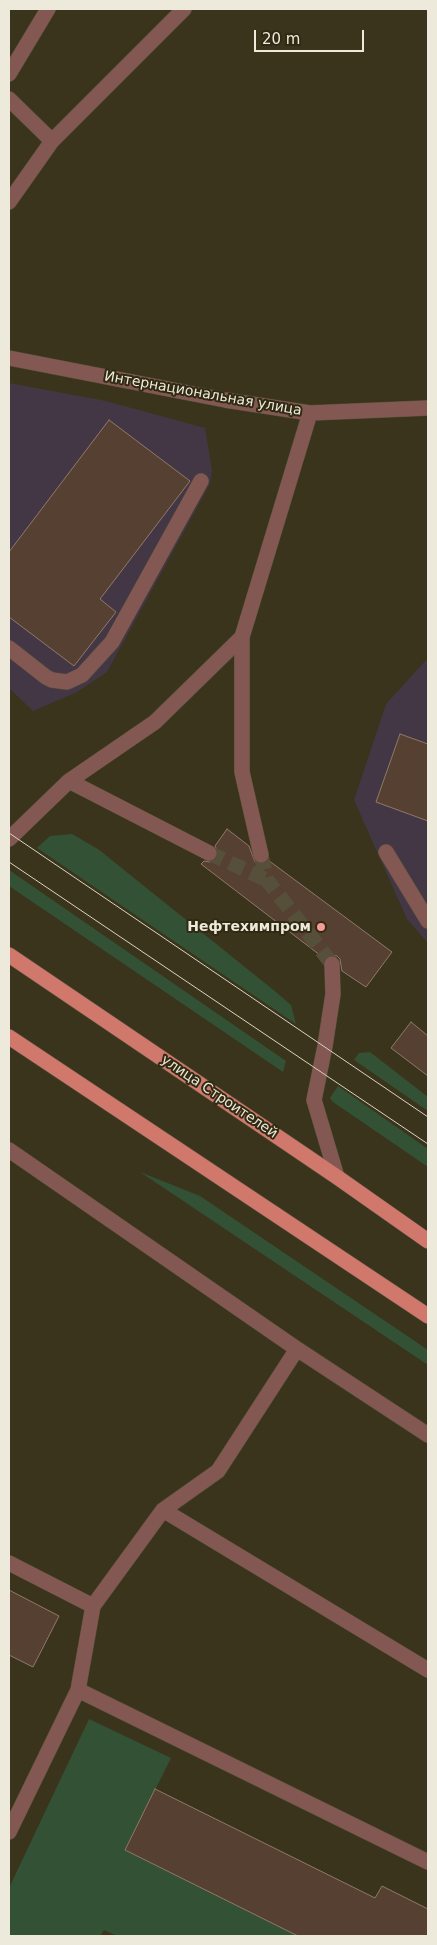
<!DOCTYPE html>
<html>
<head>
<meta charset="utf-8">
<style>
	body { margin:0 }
	#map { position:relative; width:437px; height:1945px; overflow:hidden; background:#3b341c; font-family:"DejaVu Sans",sans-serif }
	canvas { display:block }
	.frame { position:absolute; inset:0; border:10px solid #ede9db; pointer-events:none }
	.scale { position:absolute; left:254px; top:30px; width:110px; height:22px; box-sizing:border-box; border:2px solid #ede9db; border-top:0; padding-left:6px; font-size:15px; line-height:18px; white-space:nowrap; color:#ede9db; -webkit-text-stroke:4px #302a12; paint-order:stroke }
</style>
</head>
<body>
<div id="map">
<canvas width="437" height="1945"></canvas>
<div class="frame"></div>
<div class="scale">20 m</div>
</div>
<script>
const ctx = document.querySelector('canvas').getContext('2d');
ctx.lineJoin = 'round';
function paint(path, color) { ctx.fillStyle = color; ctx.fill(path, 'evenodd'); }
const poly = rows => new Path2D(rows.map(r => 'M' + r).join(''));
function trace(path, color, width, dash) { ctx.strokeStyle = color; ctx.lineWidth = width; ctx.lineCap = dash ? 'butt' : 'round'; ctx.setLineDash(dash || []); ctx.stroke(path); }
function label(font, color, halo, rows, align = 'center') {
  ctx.font = font + ' "DejaVu Sans",sans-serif'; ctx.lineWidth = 4; ctx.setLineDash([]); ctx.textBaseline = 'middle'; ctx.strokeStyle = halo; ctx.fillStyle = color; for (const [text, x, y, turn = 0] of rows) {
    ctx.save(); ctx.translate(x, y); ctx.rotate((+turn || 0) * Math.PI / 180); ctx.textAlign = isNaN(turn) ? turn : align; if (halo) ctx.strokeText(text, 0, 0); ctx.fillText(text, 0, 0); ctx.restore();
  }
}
const industrial = poly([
	[9,383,106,401,205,428,212,470,210,484,107,672,77,692,33,711,9,688],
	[428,658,428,943,407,919,354,800,386,704]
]);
const green = poly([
	[72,834,98,849,276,992,291,1005,296,1024,37,848,50,836],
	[9,870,286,1061,283,1072,9,886],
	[370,1052,428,1097,428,1111,354,1060,359,1053],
	[338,1086,428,1149,428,1167,333,1102,330,1098],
	[140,1172,200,1196,428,1350,428,1365],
	[89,1719,171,1758,125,1850,313,1936,117,1936,104,1930,100,1936,9,1936,9,1888]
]);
const building = poly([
	[109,420,190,481,100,599,116,612,74,666,9,617,9,552,109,420],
	[400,734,428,744,428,821,376,802,400,734],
	[227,829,249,846,255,862,263,864,268,860,392,952,366,987,342,971,340,959,337,956,331,955,325,959,201,864,204,861,210,862,217,858,218,852,215,846,227,829],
	[411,1022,428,1036,428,1076,391,1048,411,1022],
	[9,1590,59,1616,33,1667,9,1655,9,1590],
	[155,1789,375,1898,382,1886,428,1909,428,1936,298,1936,125,1850,155,1789]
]);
const minorTunnel = poly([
	[209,853,267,880],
	[261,855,267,880,332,964]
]);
const minor = poly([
	[9,74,48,9],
	[9,99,52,141],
	[9,202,52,141,184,9],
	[9,358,225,400,310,413,428,408],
	[9,648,46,677,52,680,67,682,82,675,112,642,201,481],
	[69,781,209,853],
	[9,839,69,781,155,722,242,637],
	[386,852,428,921],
	[261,855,242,772,242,637,310,413],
	[332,964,333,994,325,1046,314,1100,337,1177],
	[9,1150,297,1349,428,1435],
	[163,1510,428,1670],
	[9,1563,93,1606,78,1690,9,1832],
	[93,1606,163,1510,218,1471,297,1349],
	[78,1690,428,1862]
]);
const major = poly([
	[9,955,337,1177,428,1241],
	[9,1037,428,1316]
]);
const tram = poly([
	[9,833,428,1117],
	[9,862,428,1144]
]);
const markers = [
	[321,927,5,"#f59c96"]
];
const streetNames = [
	["Интернациональная улица",203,394,10],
	["улица Строителей",219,1097,34]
];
const poiNames = [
	["Нефтехимпром",311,927]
];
paint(industrial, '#443745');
paint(green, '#335134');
paint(building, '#564031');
trace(building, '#917868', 1);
trace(minorTunnel, '#564f39', 15, [15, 8]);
trace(minor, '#57513b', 16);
trace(major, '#57513b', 16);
trace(minor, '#845852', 15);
trace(major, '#d1786d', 15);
trace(tram, '#d8d3c4', 1);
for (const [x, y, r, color] of markers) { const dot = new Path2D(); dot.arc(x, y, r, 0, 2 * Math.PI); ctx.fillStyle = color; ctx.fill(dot); trace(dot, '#302a12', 2); }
label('14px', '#ede9db', '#302a12', streetNames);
label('bold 14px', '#ede9db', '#302a12', poiNames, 'right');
</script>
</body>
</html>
